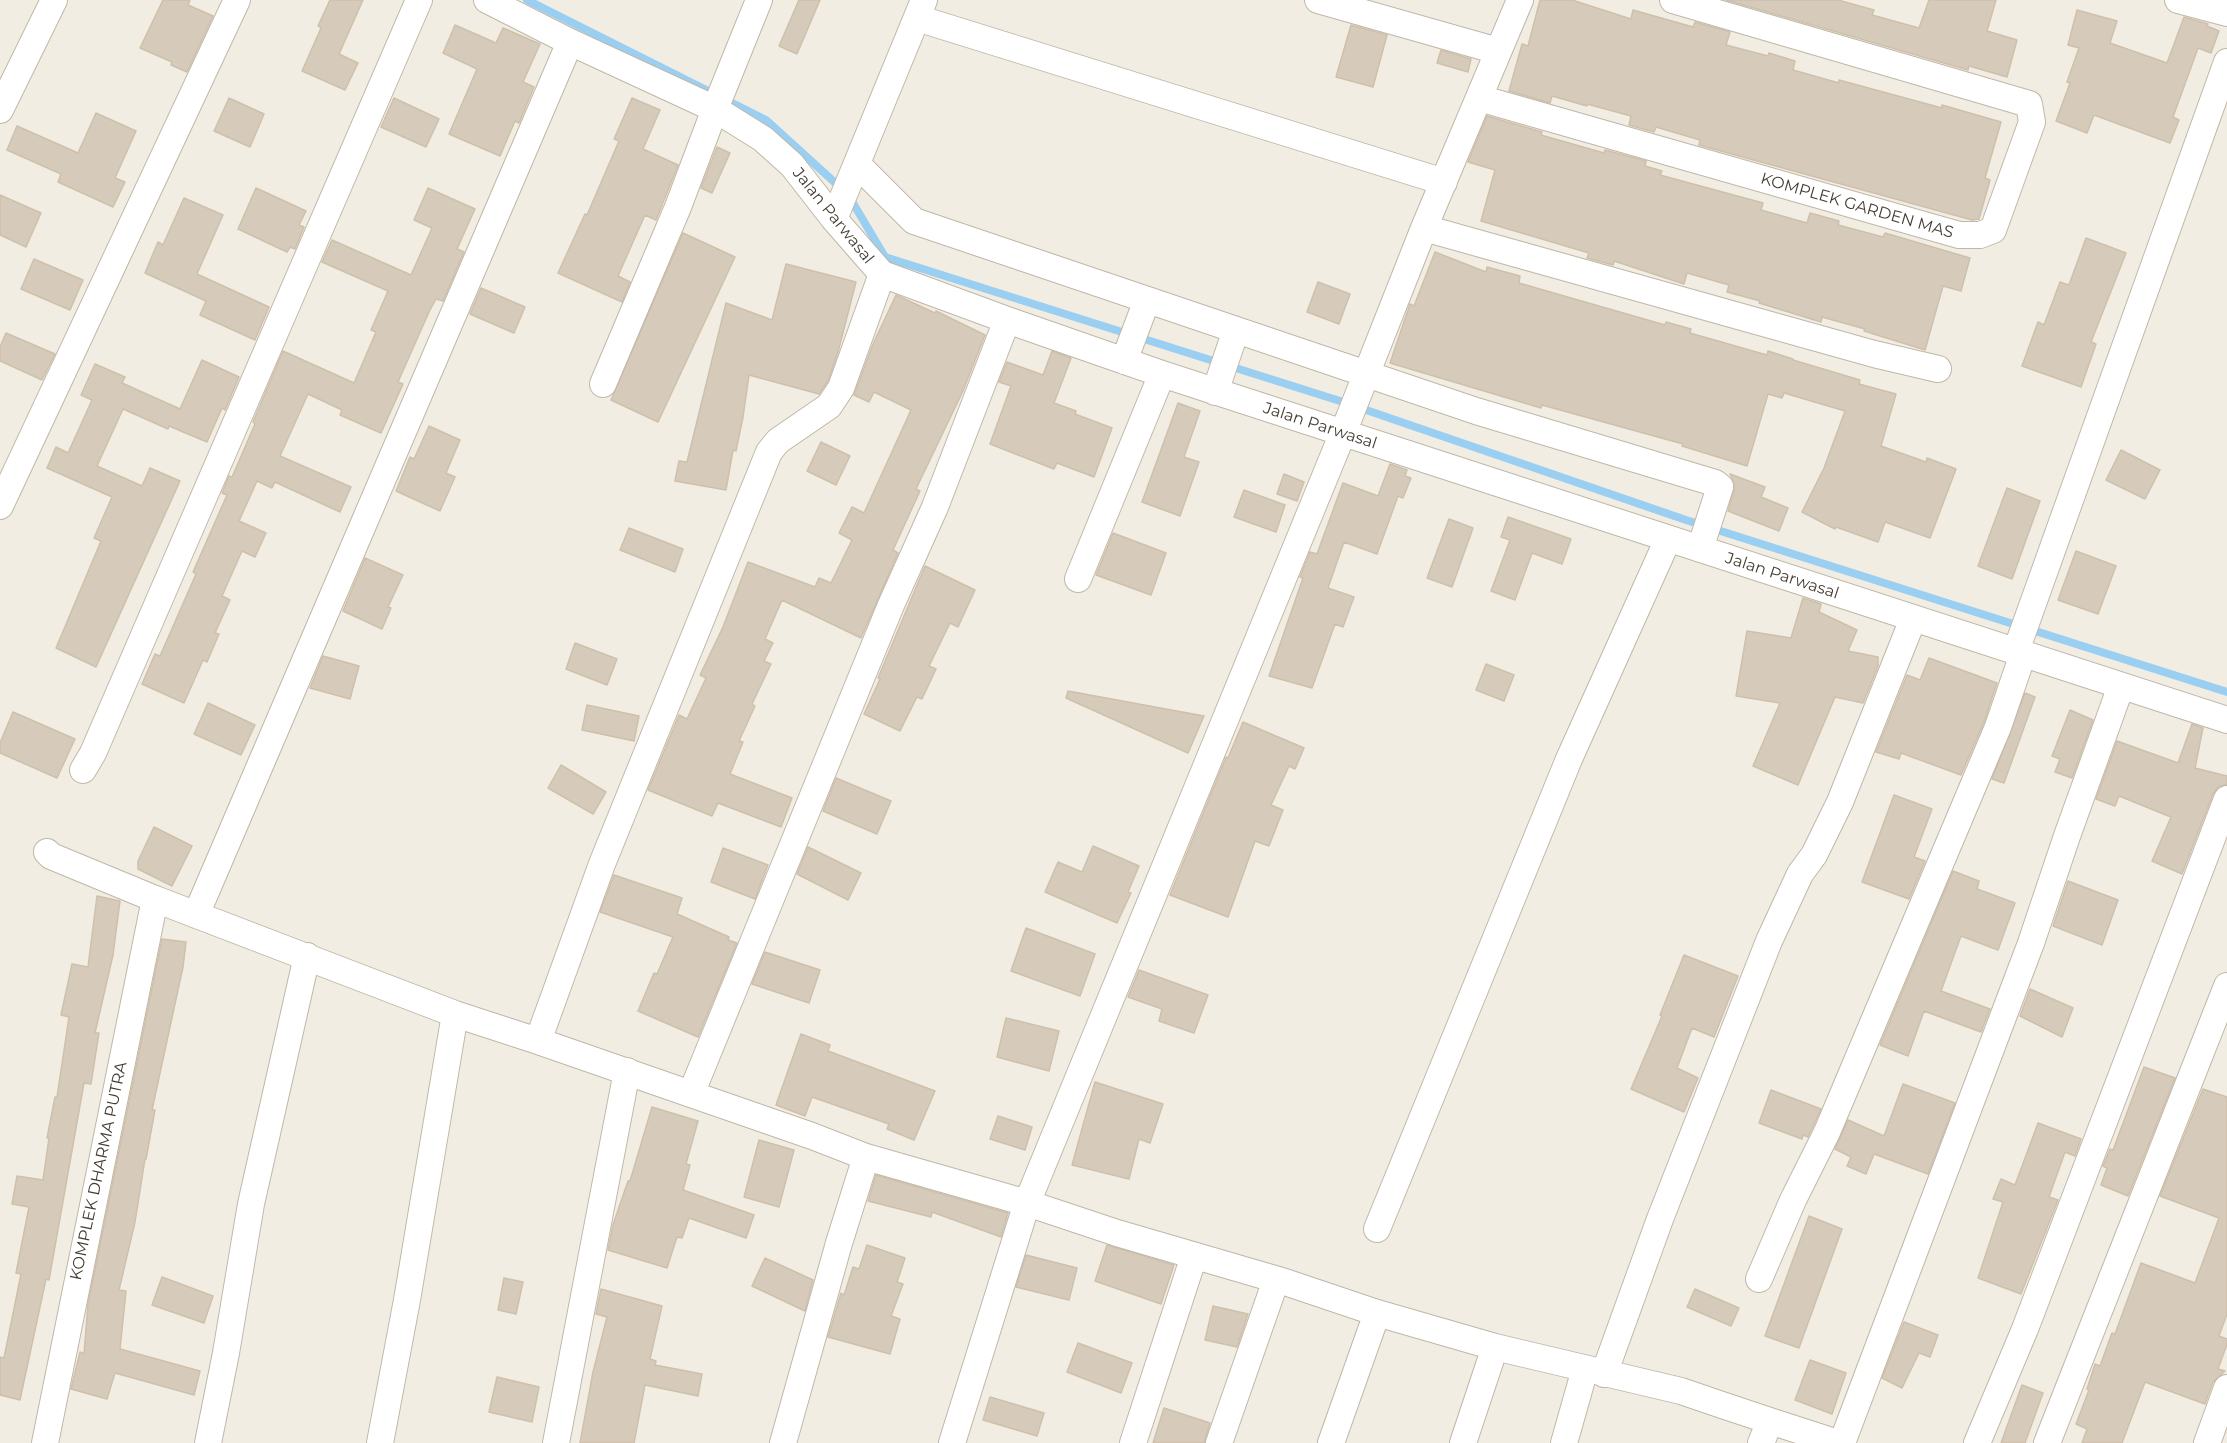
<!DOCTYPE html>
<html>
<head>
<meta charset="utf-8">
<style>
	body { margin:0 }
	canvas { display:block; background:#f2ede2 }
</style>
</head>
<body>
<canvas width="2227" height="1443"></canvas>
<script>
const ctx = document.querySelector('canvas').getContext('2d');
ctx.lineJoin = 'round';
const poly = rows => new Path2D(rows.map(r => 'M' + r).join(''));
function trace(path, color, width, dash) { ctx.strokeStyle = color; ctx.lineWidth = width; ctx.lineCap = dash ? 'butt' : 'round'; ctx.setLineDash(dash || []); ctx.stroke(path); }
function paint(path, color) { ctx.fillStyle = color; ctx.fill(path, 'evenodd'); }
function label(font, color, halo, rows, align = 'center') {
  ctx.font = font + ' Montserrat,sans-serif'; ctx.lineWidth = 4.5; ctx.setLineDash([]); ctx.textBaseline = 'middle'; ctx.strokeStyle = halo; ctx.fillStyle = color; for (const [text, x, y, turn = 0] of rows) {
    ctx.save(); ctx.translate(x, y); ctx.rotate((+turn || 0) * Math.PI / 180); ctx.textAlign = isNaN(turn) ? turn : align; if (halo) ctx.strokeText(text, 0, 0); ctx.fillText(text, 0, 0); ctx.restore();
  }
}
const stream = poly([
	[527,0,766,120,842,189],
	[850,198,885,257,1340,401,1686,520,2227,692]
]);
const building = poly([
	[163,0,190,0,188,5,213,16,187,72,171,65,172,62,140,48,163,0],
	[330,0,363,0,339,54,358,63,345,90,302,71,321,28,318,26,330,0],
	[799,0,820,0,797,54,779,46,799,0],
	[1540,0,1572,0,1631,19,1633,10,1693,27,1695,22,1730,32,1726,45,1768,56,1769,53,1795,61,1793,70,1839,83,1839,80,1942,108,1942,105,2001,122,1985,178,1990,180,1979,219,1972,220,1699,145,1700,140,1656,127,1654,132,1629,125,1631,116,1587,104,1587,106,1552,96,1550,103,1509,91,1522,44,1528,46,1540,0],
	[1726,0,1838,0,1874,10,1872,15,1919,28,1929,0,1996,0,1987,31,2017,40,2007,77,1969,66,1968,70,1726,0],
	[2077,10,2117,21,2110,43,2167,63,2184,17,2208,24,2207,26,2219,31,2211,53,2198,48,2173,117,2179,120,2170,143,2094,115,2087,133,2056,121,2070,83,2067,82,2079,48,2068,45,2077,10],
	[455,25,496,43,503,28,540,44,523,82,534,87,519,123,515,121,500,156,449,134,477,69,443,53,455,25],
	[1351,25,1387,35,1373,87,1336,77,1351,25],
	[1441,50,1471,59,1468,72,1437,63,1441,50],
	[229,98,264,114,250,147,214,131,229,98],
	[394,98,439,119,426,147,381,127,394,98],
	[632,98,660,110,643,149,678,165,656,220,645,215,618,276,630,282,622,302,558,273,585,214,587,215,619,141,614,139,632,98],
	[96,113,136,131,115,178,125,182,113,207,58,182,61,174,7,150,17,126,78,153,96,113],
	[1487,116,1542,132,1541,135,1604,153,1605,150,1646,161,1645,166,1662,171,1660,175,1763,203,1761,210,1807,223,1810,213,1839,221,1838,225,1883,237,1885,233,1970,258,1961,291,1943,286,1925,350,1864,331,1865,329,1822,317,1821,322,1759,303,1760,301,1727,292,1729,285,1687,273,1684,284,1614,261,1613,265,1587,258,1589,253,1481,221,1495,170,1468,162,1487,116],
	[717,147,730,153,712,193,701,188,717,147],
	[256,188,306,211,299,225,304,227,295,249,290,247,287,252,238,229,256,188],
	[428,188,475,209,457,249,464,252,443,301,436,299,429,312,398,382,403,384,381,433,340,415,342,410,308,394,280,456,351,487,340,512,275,482,272,488,257,481,239,521,266,533,255,557,242,551,222,596,230,600,215,633,219,634,207,662,203,660,184,703,142,684,155,654,160,656,196,574,193,572,227,495,222,493,229,476,232,477,255,424,253,422,283,351,354,383,376,332,371,330,388,291,322,262,332,240,411,275,432,228,414,220,428,188],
	[0,195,41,213,26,247,0,235,0,195],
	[184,198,223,215,197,274,269,307,255,340,200,315,206,301,145,273,158,242,163,245,184,198],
	[683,233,735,257,658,422,611,400,683,233],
	[2086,238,2126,253,2091,342,2096,344,2081,387,2022,366,2038,322,2044,325,2060,282,2069,285,2086,238],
	[1435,252,1486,272,1487,267,1520,276,1519,283,1665,325,1666,322,1691,329,1690,333,1767,355,1768,351,1793,359,1793,360,1860,380,1859,384,1896,394,1881,446,1926,462,1927,458,1956,469,1930,538,1885,522,1878,542,1836,527,1835,529,1802,512,1824,468,1845,411,1784,393,1782,398,1768,394,1747,466,1682,446,1683,444,1542,405,1541,408,1390,363,1410,304,1414,306,1435,252],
	[34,259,83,280,70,310,21,289,34,259],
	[786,264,856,282,838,352,828,381,819,394,749,375,743,417,736,451,733,450,726,490,675,481,679,461,687,462,726,303,772,320,786,264],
	[1318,282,1350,294,1339,324,1307,312,1318,282],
	[481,288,525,307,514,333,470,314,481,288],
	[896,295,935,313,936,311,985,335,963,391,916,489,920,491,893,550,898,553,861,638,782,600,765,639,773,643,764,661,771,664,752,704,755,706,739,741,743,742,730,774,792,798,781,827,718,803,712,816,648,790,679,715,687,719,706,678,700,675,723,627,748,562,815,587,819,578,831,583,852,540,839,533,852,507,864,513,911,410,874,392,869,402,854,395,873,344,896,295],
	[6,333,55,354,42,380,0,361,0,347,6,333],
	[1052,351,1071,358,1054,403,1076,411,1075,414,1112,428,1094,477,1057,463,1054,469,990,444,1011,386,999,382,1007,362,1043,375,1052,351],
	[202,360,239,377,225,410,222,408,207,442,169,426,168,429,123,409,97,466,142,486,150,468,180,481,96,667,56,648,101,541,94,538,112,497,47,468,56,447,68,453,92,400,81,395,95,364,125,377,122,383,180,409,202,360],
	[1178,403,1200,411,1184,457,1199,462,1180,516,1142,502,1178,403],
	[429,426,460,440,446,473,455,477,440,511,396,491,410,457,414,459,429,426],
	[821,442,850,456,836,485,807,471,821,442],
	[2121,450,2160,470,2145,499,2106,480,2121,450],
	[1390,464,1407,470,1405,476,1411,478,1403,498,1398,496,1377,554,1344,542,1328,588,1354,597,1343,627,1335,624,1312,688,1269,676,1303,578,1300,577,1310,552,1317,554,1343,483,1378,496,1390,464],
	[1284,474,1304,482,1297,501,1277,494,1284,474],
	[1730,474,1765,487,1761,497,1788,508,1779,531,1728,511,1734,491,1734,483,1730,474],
	[2007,488,2040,501,2012,579,1978,566,2007,488],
	[1244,490,1285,505,1276,532,1234,517,1244,490],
	[1508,517,1571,539,1562,564,1532,553,1515,600,1491,591,1510,540,1501,537,1508,517],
	[1449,519,1473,528,1452,587,1427,578,1449,519],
	[629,528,683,549,675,572,620,550,629,528],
	[1113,533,1166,553,1151,595,1096,575,1113,533],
	[2076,551,2116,566,2098,614,2058,600,2076,551],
	[365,558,403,575,388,607,391,608,382,629,343,611,365,558],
	[925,566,975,590,958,627,950,623,929,666,936,669,922,699,917,697,900,731,864,714,880,679,878,678,925,566],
	[1803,598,1821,604,1819,612,1857,630,1848,651,1878,657,1878,666,1863,703,1835,697,1798,785,1753,766,1780,703,1736,696,1747,631,1791,638,1803,598],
	[575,643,617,659,607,685,566,669,575,643],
	[323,656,359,666,350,699,310,688,323,656],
	[1929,658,1997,683,1984,722,1961,775,1901,753,1899,759,1876,752,1907,675,1920,680,1929,658],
	[1486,664,1514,675,1504,701,1476,690,1486,664],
	[1068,691,1204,716,1188,753,1066,698,1068,691],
	[2025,693,2035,697,2004,783,1992,779,2025,693],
	[208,703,255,725,241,755,194,734,208,703],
	[587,705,639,716,634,741,582,730,587,705],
	[2070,710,2093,720,2072,778,2055,772,2060,759,2052,756,2070,710],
	[13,712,75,739,57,778,0,753,0,743,13,712],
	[1243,722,1304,748,1295,769,1289,766,1271,805,1283,810,1269,846,1255,841,1228,917,1170,895,1226,757,1228,758,1243,722],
	[2192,724,2203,728,2195,768,2227,776,2227,784,2218,787,2213,794,2182,874,2152,861,2171,817,2119,796,2115,806,2096,799,2117,741,2178,763,2192,724],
	[561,765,606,792,593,814,548,788,561,765],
	[836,778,891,801,877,834,823,811,836,778],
	[1894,795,1932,809,1914,857,1925,861,1909,899,1862,882,1894,795],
	[154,827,192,846,172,886,138,869,138,861,154,827],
	[1093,846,1139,866,1128,892,1131,893,1117,923,1045,892,1058,862,1082,872,1093,846],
	[808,847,861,873,848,900,797,874,808,847],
	[723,848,768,865,755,899,711,882,723,848],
	[1953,871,1979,881,1977,889,2015,903,1998,950,1961,936,1941,991,1990,1009,1981,1032,1924,1011,1908,1056,1880,1045,1953,871],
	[614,875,682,898,677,914,729,937,728,940,737,943,698,1037,638,1011,654,973,657,974,673,937,600,912,614,875],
	[2068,881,2118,900,2102,945,2053,926,2068,881],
	[97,896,120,901,113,955,95,1033,99,1033,91,1084,84,1083,49,1280,46,1279,20,1400,0,1395,0,1357,4,1358,21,1274,16,1273,29,1207,12,1204,17,1176,43,1180,49,1138,47,1138,55,1097,57,1097,69,1017,61,1015,72,964,88,967,97,896],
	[1026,928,1095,954,1080,996,1011,971,1026,928],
	[162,939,186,942,183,967,152,1110,155,1110,146,1159,145,1159,135,1222,119,1290,126,1291,120,1349,200,1371,194,1395,115,1373,107,1399,71,1389,80,1352,84,1354,88,1304,162,939],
	[765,952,820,970,809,1003,752,984,765,952],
	[1684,955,1738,976,1714,1037,1692,1028,1677,1068,1698,1078,1684,1112,1631,1089,1662,1016,1660,1015,1684,955],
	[1139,970,1208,995,1194,1033,1159,1021,1162,1009,1128,997,1139,970],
	[2030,989,2073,1008,2062,1037,2020,1016,2030,989],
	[1006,1018,1059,1031,1049,1071,997,1057,1006,1018],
	[801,1034,830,1045,828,1051,935,1091,914,1140,887,1129,889,1124,812,1097,805,1116,776,1105,801,1034],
	[2144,1067,2175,1078,2128,1196,2101,1185,2107,1168,2103,1166,2110,1149,2113,1150,2144,1067],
	[1095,1082,1163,1104,1150,1143,1139,1139,1129,1179,1072,1165,1095,1082],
	[1903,1084,1955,1103,1928,1174,1874,1154,1866,1174,1847,1166,1851,1157,1835,1149,1848,1120,1884,1136,1903,1084],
	[2203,1089,2227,1097,2227,1314,2219,1336,2227,1339,2227,1344,2218,1369,2225,1371,2213,1382,2205,1404,2145,1382,2122,1443,2082,1443,2087,1429,2076,1424,2089,1390,2087,1389,2095,1364,2100,1366,2112,1333,2115,1334,2141,1263,2195,1283,2219,1218,2160,1196,2203,1089],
	[1771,1090,1821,1109,1808,1137,1803,1135,1802,1139,1759,1123,1771,1090],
	[652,1107,698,1121,686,1164,690,1165,683,1190,754,1215,746,1238,689,1218,682,1238,677,1237,667,1268,608,1250,613,1225,628,1181,630,1181,652,1107],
	[998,1116,1032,1127,1025,1150,990,1139,998,1116],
	[2038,1123,2081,1139,2075,1156,2065,1152,2049,1197,2058,1200,2021,1294,1978,1278,2003,1202,1993,1199,2001,1179,2015,1185,2038,1123],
	[759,1140,794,1150,779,1207,744,1197,759,1140],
	[876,1175,1008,1213,1001,1237,932,1212,931,1217,868,1201,876,1175],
	[1809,1216,1842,1229,1799,1348,1765,1336,1809,1216],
	[867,1245,905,1258,897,1282,903,1284,891,1316,900,1319,890,1354,828,1337,841,1293,844,1295,853,1267,859,1269,867,1245],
	[1107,1245,1174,1265,1161,1304,1095,1281,1107,1245],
	[1026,1255,1077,1268,1069,1300,1016,1287,1026,1255],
	[765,1258,813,1280,805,1311,752,1286,765,1258],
	[162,1277,213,1296,204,1323,152,1305,162,1277],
	[504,1278,523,1282,516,1314,498,1310,504,1278],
	[601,1289,662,1306,650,1359,656,1361,655,1365,702,1374,698,1396,645,1385,634,1443,580,1443,593,1372,607,1317,596,1314,601,1289],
	[1695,1289,1739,1308,1731,1326,1687,1307,1695,1289],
	[1213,1306,1248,1314,1237,1347,1205,1340,1213,1306],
	[1904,1322,1938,1335,1930,1357,1919,1353,1902,1388,1882,1378,1904,1322],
	[1078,1343,1132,1363,1121,1393,1067,1372,1078,1343],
	[1810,1360,1846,1373,1832,1414,1795,1400,1810,1360],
	[497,1377,539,1387,532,1422,489,1412,497,1377],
	[2022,1385,2043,1393,2025,1443,2001,1443,2022,1385],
	[990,1397,1044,1413,1037,1436,983,1420,990,1397],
	[1164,1408,1210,1423,1204,1443,1153,1443,1164,1408]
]);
const minor = poly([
	[487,0,570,42,715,109,763,139,792,165,834,219,882,274,1007,320,1162,374,2227,720],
	[1318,0,1498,51],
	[2178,0,2227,13],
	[917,18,1444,182],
	[1479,98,1959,235,1980,235,1993,230,2032,122,2029,104,1673,0],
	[0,110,54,0],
	[857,164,914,221,1476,411,1715,483,1720,487,1700,549],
	[834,219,924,0],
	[1424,228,1874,354,1938,369],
	[882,274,841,388,829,406,778,441,769,452,602,864,538,1041,812,1136,866,1157,1027,1203,1117,1233,1285,1282,1377,1313,1495,1347,1681,1391,1722,1405,1770,1421,1761,1443],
	[1124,361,1147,300],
	[603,384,678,207,715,109,759,0],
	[1215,392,1236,330],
	[0,506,237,0],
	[1078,579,1162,374],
	[2016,651,2227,62],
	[83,770,93,753,419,0],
	[47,852,51,856,155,899,455,1014,538,1041],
	[196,915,570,42],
	[691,1094,891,605,935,507,1007,320],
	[1377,1229,1569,759,1668,539],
	[1759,1279,1793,1200,1827,1132,1998,727,2023,654],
	[1604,1374,1660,1219,1769,941,1800,874,1814,855,1840,802,1913,619],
	[1770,1421,1838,1443],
	[45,1443,155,899],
	[208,1443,226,1353,251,1204,307,956],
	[380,1443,407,1300,455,1014],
	[556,1443,627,1071],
	[783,1443,839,1243,866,1157],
	[952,1443,1027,1203,1349,418,1424,228,1520,0],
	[1133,1443,1194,1256],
	[1219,1443,1276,1280],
	[1331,1443,1377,1313],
	[1463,1443,1495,1347],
	[1564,1443,1585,1369],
	[1842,1443,2031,943,2067,836,2121,686],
	[1977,1443,2025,1329,2227,799],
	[2047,1443,2227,986],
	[2207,1443,2227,1388]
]);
const streetNames = [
	["KOMPLEK GARDEN MAS",1857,206,16],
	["Jalan Parwasal",833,216,51],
	["Jalan Parwasal",1320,426,18],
	["Jalan Parwasal",1782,576,18],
	["KOMPLEK DHARMA PUTRA",99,1171,-78]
];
trace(stream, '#9bcff2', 8);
paint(building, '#d6cbba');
trace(building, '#cec0aa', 1.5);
trace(minor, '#c0b7a8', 28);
trace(minor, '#fff', 26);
label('16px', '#433c32', '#fff', streetNames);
</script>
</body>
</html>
